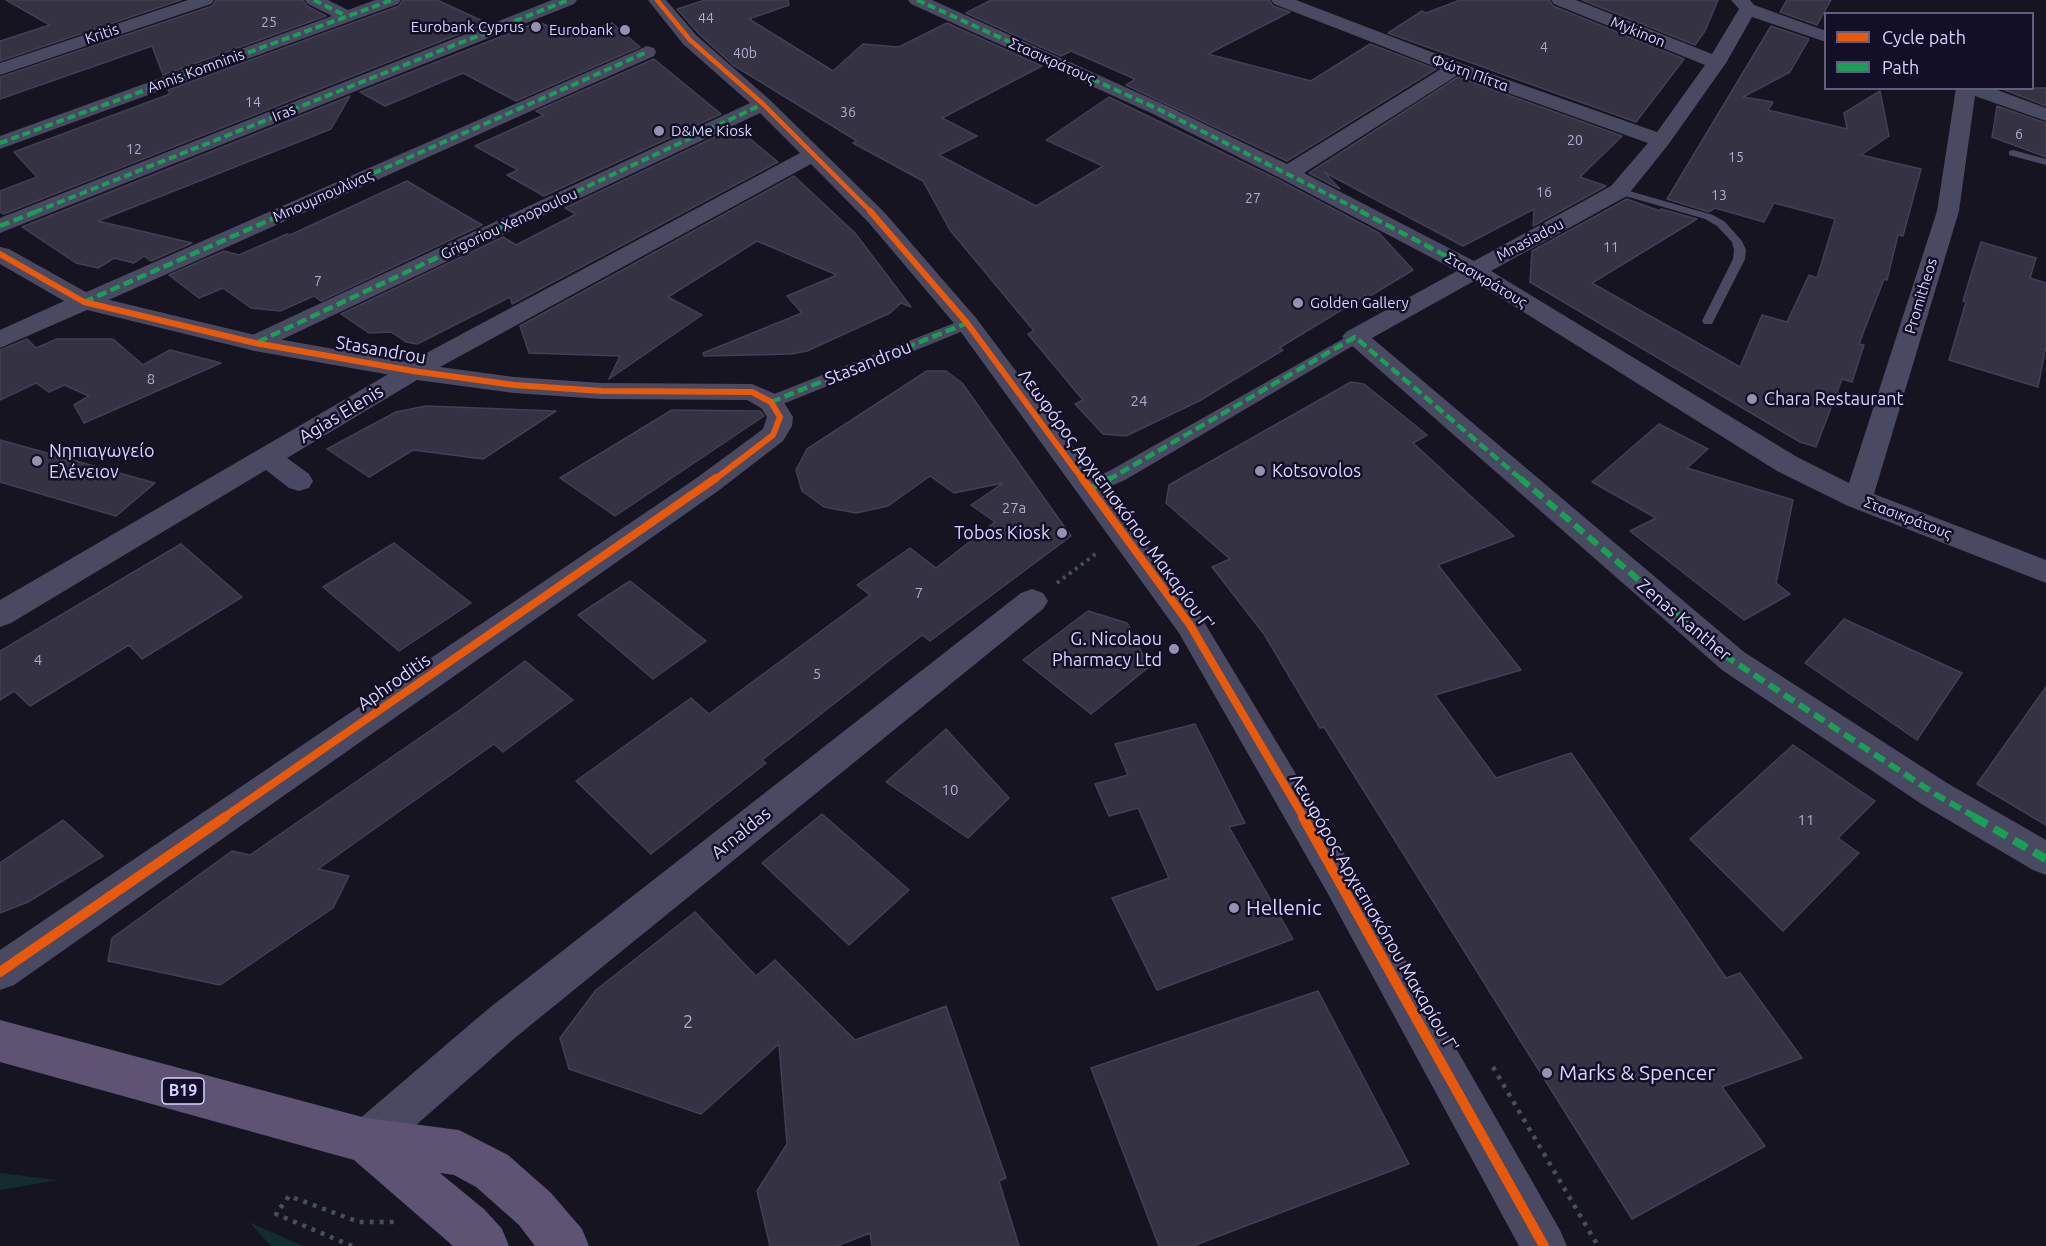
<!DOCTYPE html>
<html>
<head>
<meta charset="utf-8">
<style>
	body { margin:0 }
	#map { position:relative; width:2046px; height:1246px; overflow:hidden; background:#161421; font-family:Ubuntu,sans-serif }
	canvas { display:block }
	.legend { position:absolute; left:1824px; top:12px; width:210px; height:78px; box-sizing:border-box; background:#130f26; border:2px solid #625e7d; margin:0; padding:8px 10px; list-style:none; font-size:18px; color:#d9d4ff }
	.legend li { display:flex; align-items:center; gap:12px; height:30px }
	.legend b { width:30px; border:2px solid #625e7d }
</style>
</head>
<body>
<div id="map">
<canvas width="2046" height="1246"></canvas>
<ul class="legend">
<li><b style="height:8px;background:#e8590c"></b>Cycle path</li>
<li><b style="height:8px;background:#1a9f57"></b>Path</li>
</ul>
</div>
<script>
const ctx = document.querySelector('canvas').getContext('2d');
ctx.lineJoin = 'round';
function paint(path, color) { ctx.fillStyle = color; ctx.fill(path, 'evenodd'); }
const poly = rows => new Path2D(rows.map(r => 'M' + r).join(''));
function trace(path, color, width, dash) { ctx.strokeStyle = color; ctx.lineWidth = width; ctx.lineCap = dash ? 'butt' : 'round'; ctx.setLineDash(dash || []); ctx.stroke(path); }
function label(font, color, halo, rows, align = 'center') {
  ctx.font = font + ' Ubuntu,sans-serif'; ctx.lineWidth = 5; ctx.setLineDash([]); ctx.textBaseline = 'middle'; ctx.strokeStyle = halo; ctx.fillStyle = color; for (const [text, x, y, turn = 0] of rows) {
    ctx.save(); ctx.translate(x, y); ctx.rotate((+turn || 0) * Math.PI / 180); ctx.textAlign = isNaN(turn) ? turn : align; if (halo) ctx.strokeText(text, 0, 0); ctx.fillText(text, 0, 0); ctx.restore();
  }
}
const green = poly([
	[0,1173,58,1180,0,1190],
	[249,1222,301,1245,304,1246,271,1246]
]);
const building = poly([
	[6,0,181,0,0,61,0,41,50,25,6,0],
	[216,0,303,0,307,6,326,16,163,75,152,46,0,99,0,77,212,6,216,0],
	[403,0,437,0,487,23,4,214,0,212,0,191,37,177,14,152,170,94,168,90,399,6,403,0],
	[705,0,788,0,789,5,749,19,833,71,863,44,899,47,947,23,1042,66,942,118,977,136,939,155,1036,206,1103,166,1046,140,1109,97,1279,180,1379,233,1413,270,1365,299,1366,295,1279,348,1283,350,1199,401,1126,436,1103,434,1075,404,1083,400,1028,334,1034,331,950,230,923,181,853,143,857,141,733,65,699,34,677,9,705,0],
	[991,0,1269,0,1273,6,1290,12,1208,54,1311,81,1370,44,1436,69,1287,161,1126,85,1135,79,1071,51,1061,56,966,13,991,0],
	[1460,0,1549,0,1553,6,1684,59,1636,122,1388,33,1422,11,1426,13,1460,0],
	[1582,0,1718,0,1705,31,1695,45,1582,0],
	[1787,0,1831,0,1817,25,1780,12,1787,0],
	[538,22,577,38,612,23,640,47,516,101,463,73,385,106,360,92,538,22],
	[1771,26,1809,39,1790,72,1743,97,1773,102,1768,110,1847,129,1844,113,1880,91,1889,136,1861,155,1921,169,1903,236,1898,235,1887,280,1884,279,1859,344,1864,345,1852,382,1842,379,1816,447,1800,442,1530,282,1532,251,1627,199,1660,211,1661,209,1697,219,1592,283,1740,367,1762,315,1787,322,1809,275,1817,278,1835,219,1774,203,1764,222,1715,208,1709,212,1667,199,1771,26],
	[654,59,721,114,544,196,507,175,518,170,475,146,544,115,536,111,654,59],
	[1458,77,1622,136,1580,177,1606,186,1533,226,1534,209,1463,246,1324,172,1340,189,1309,173,1458,77],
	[2000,88,2046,88,2046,106,2000,88],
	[350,96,331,129,98,221,192,243,151,261,144,256,134,263,114,258,98,268,76,263,22,227,350,96],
	[1997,106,2046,123,2046,157,1992,137,1997,106],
	[736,127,778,162,512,304,510,297,417,344,406,342,391,332,369,333,341,314,503,237,516,245,576,214,565,208,736,127],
	[794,176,855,233,911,307,901,303,890,313,807,351,791,354,704,356,703,353,802,313,787,296,837,275,757,241,668,297,702,315,609,379,620,356,529,353,520,326,794,176],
	[407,181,482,225,321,301,314,296,280,311,251,308,223,288,199,298,169,275,224,251,239,255,287,234,290,235,407,181],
	[1981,242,2036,258,2030,278,2046,283,2046,346,2038,387,1949,360,1966,302,1963,301,1981,242],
	[27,339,36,348,57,339,113,339,143,365,170,350,221,363,84,423,74,405,89,396,64,385,49,392,36,383,0,400,0,350,27,339],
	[927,371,946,371,962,383,1071,536,930,641,922,635,762,760,766,763,651,854,576,781,691,698,709,714,870,595,857,585,910,548,936,568,995,522,971,505,1003,483,954,493,930,476,888,506,856,513,824,507,802,491,796,470,807,449,927,371],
	[1351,382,1364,384,1427,435,1413,443,1514,536,1438,565,1521,670,1435,695,1496,778,1571,753,1726,978,1740,973,1802,1058,1722,1087,1765,1146,1632,1219,1324,727,1320,728,1264,634,1212,567,1230,559,1166,503,1169,485,1351,382],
	[426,406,556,411,483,459,413,450,369,477,327,449,396,412,426,406],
	[672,410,760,411,764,416,615,516,560,478,672,410],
	[1659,424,1708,449,1687,468,1793,500,1776,583,1790,594,1744,620,1630,531,1656,518,1592,482,1659,424],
	[0,440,58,456,155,483,116,516,0,482,0,440],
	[394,543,471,603,399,651,323,587,394,543],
	[181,544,242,597,142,659,129,645,30,706,14,691,0,700,0,651,181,544],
	[630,581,706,641,653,679,578,615,630,581],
	[1088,611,1127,623,1149,667,1091,714,1023,660,1088,611],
	[1844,619,1962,673,1917,740,1805,663,1844,619],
	[525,661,573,700,503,752,494,744,318,869,349,876,333,908,220,985,108,961,112,938,232,851,250,855,457,712,525,661],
	[2046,687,2046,825,1977,784,2046,687],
	[1195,724,1245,823,1229,827,1293,939,1157,990,1112,898,1169,878,1138,808,1109,816,1095,784,1128,775,1115,744,1195,724],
	[946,729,1009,798,968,838,886,782,946,729],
	[1793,745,1875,801,1838,838,1859,853,1783,931,1690,839,1793,745],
	[822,814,909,890,849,945,762,863,822,814],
	[63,820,103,856,28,902,0,913,0,863,63,820],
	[695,912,756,976,775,960,855,1040,946,1006,1006,1178,999,1181,1019,1246,872,1246,870,1233,837,1246,770,1246,757,1191,787,1144,779,1044,701,1114,569,1069,560,1038,596,990,695,912],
	[1318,991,1409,1164,1193,1246,1159,1246,1091,1068,1318,991]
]);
const pathFar1 = poly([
	[1057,583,1097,553]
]);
const path = poly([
	[1493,1067,1598,1246],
	[352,1246,276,1214,289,1196,359,1222,395,1222]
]);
const service = poly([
	[2013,150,2046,159,2046,165,2009,155,2009,151,2013,150],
	[1619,188,1713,215,1725,222,1742,241,1746,250,1745,259,1712,324,1704,324,1702,321,1733,259,1734,250,1732,242,1717,226,1705,219,1615,193,1614,191,1619,188]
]);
const pedestrian = poly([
	[967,318,973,319,976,323,973,327,778,406,764,406,762,402,764,398,967,318],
	[1355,332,1361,333,1364,337,1361,341,1125,480,1091,495,1084,493,1081,488,1084,483,1111,470,1355,332]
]);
const minor = poly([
	[188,0,214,0,211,4,0,75,0,63,188,0],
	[305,0,328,0,348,10,375,0,401,0,398,4,0,149,0,136,332,16,308,4,305,0],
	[552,0,577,0,574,4,0,233,0,218,552,0],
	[648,0,666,0,697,36,770,100,885,213,976,318,1201,617,1354,870,1560,1230,1567,1246,1519,1246,1328,894,1179,633,958,328,869,223,811,164,440,367,514,377,602,383,752,384,780,396,793,417,792,426,783,441,718,491,14,985,0,990,0,950,698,477,763,429,767,417,761,408,747,400,602,399,514,393,417,380,287,458,309,474,313,481,309,488,299,491,289,488,266,470,11,623,0,627,0,600,404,365,800,153,760,113,264,348,255,351,246,348,242,343,246,338,750,103,683,44,648,0],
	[908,0,932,0,1165,105,1287,164,1441,69,1274,4,1271,0,1296,0,1463,64,1657,132,1705,65,1554,4,1551,0,1576,0,1712,54,1739,9,1731,0,1750,0,1754,5,1826,31,1826,42,1752,17,1726,63,1668,145,1627,196,1491,271,1797,457,1849,483,1937,211,1956,88,1992,88,2046,108,2046,121,1975,96,1959,211,1874,494,2046,560,2046,583,1848,506,1777,471,1474,281,1372,338,1744,652,1947,783,2046,840,2046,875,2033,870,1923,805,1722,670,1342,337,1346,332,1457,271,1280,178,1151,113,911,4,908,0],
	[1458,75,1648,143,1611,186,1474,261,1304,173,1458,75],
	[647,46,654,48,656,52,654,56,93,307,84,309,75,307,72,302,75,297,647,46],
	[1032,589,1043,593,1048,601,1043,609,516,1037,381,1156,366,1162,351,1156,345,1141,351,1126,488,1009,1021,593,1032,589]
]);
const tertiary = poly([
	[0,247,9,249,93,296,255,335,413,363,423,365,427,371,423,377,413,379,255,351,87,310,0,348,0,330,64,301,0,264,0,247]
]);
const primary = poly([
	[0,1020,366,1118,459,1130,508,1155,551,1193,582,1229,589,1246,535,1246,519,1225,476,1187,454,1175,440,1173,485,1210,502,1229,509,1246,453,1246,354,1160,0,1062,0,1020]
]);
const quietFar3 = poly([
	[314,0,346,16],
	[917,0,1158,109,1363,212],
	[0,143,392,0],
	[35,212,568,0],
	[286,212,647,52],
	[533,212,763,104]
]);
const quietFar2 = poly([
	[1360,211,1473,270],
	[0,226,38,211],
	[84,302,290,211],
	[258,342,536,211],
	[771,402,967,323],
	[1108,480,1355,337,1522,480]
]);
const quietFar1 = poly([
	[1520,478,1733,661,1935,794,1977,818],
	[1091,488,1111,478]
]);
const quiet = poly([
	[1974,817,2046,859]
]);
const cyclewayFar3 = poly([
	[657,0,690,40,763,104,871,212]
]);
const cyclewayFar2 = poly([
	[870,211,967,323,1083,480],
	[0,254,84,302,255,343,413,371,514,385,602,391,752,392,771,402,780,417,773,435,714,480]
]);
const cyclewayFar1 = poly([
	[1082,478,1190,625,1304,818],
	[223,818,716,478]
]);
const cycleway = poly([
	[1303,817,1544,1246],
	[0,972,225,817]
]);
const markers = [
	[536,27,6,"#9591b1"],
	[625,30,6,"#9591b1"],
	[659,131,6,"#9591b1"],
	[1298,303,6,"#9591b1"],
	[1752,399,6,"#9591b1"],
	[37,461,6,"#9591b1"],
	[1260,471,6,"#9591b1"],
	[1062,533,6,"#9591b1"],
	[1174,649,6,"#9591b1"],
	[1234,908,6,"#9591b1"],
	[1547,1073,6,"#9591b1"]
];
const farNumbernames = [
	["44",706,18],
	["25",269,22],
	["4",1544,47],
	["40b",745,53],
	["14",253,102],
	["36",848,112],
	["6",2019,134],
	["20",1575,140],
	["12",134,149],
	["15",1736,157],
	["16",1544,192],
	["13",1719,195],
	["27",1253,198],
	["11",1611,247],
	["7",318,281]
];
const farPoinames = [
	["Eurobank Cyprus",524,27],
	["Eurobank",613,30],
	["D&Me Kiosk",671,131,"left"],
	["Golden Gallery",1310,303,"left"]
];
const farStreetnames = [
	["Mykinon",1638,32,22],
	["Kritis",102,34,-19],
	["Στασικράτους",1052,61,24],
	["Annis Komninis",196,71,-20],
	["Φώτη Πίττα",1470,73,20],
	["Iras",284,113,-22],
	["Μπουμπουλίνας",323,196,-24],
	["Grigoriou Xenopoulou",509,224,-25],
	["Mnasiadou",1530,240,-28],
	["Στασικράτους",1486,280,31],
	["Promitheos",1921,296,-73],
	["Στασικράτους",1908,518,21]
];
const numberNames = [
	["8",151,379],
	["24",1139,401],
	["27a",1014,508],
	["7",919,593],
	["4",38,660],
	["5",817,674],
	["10",950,790],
	["11",1806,820]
];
const shields = [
	[183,1091,42]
];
const shieldNames = [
	["B19",183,1091]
];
const streetNames = [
	["Stasandrou",381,350,10],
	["Stasandrou",868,363,-22],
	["Agias Elenis",341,414,-31],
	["Λεωφόρος Αρχιεπισκόπου Μακαρίου Γ'",1116,500,54],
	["Zenas Kanther",1684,620,40],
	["Aphroditis",394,682,-35],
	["Arnaldas",741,833,-39],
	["Λεωφόρος Αρχιεπισκόπου Μακαρίου Γ'",1374,913,60]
];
const poiNames = [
	["Chara Restaurant",1764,399],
	["Νηπιαγωγείο",49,451],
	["Ελένειον",49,472],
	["Kotsovolos",1272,471],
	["Tobos Kiosk",1050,533,"right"],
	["G. Nicolaou",1162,639,"right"],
	["Pharmacy Ltd",1162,660,"right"]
];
const nearNumbernames = [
	["2",688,1022]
];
const nearPoinames = [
	["Hellenic",1246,908],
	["Marks & Spencer",1559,1073]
];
paint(green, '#132c2d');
paint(building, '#343243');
trace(building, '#433f54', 1.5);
trace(pathFar1, '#44505f', 4, [3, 4.5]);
trace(path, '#44505f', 4.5, [4, 6]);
paint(service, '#4a4962');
paint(pedestrian, '#4a4962');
paint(minor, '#4a4962');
paint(tertiary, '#4a4962');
paint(primary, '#5e5373');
trace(quietFar3, '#1a9f57', 4, [8, 4]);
trace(quietFar2, '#1a9f57', 4.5, [10, 4.5]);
trace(quietFar1, '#1a9f57', 6, [12, 6]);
trace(quiet, '#1a9f57', 8, [15, 8]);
trace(cyclewayFar3, '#e8590c', 4.5);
trace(cyclewayFar2, '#e8590c', 6);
trace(cyclewayFar1, '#e8590c', 8);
trace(cycleway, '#e8590c', 10);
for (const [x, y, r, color] of markers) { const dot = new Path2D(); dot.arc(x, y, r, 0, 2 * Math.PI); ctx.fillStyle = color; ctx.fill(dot); trace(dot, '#130f26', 2); }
label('14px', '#b0acd0', null, farNumbernames);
label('15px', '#d9d4ff', '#130f26', farPoinames, 'right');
label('15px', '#d9d4ff', '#130f26', farStreetnames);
label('15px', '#b0acd0', null, numberNames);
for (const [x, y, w] of shields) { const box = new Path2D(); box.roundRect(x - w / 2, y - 13, w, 26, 4.5); ctx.fillStyle = '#130f26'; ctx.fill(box); trace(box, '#d9d4ff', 1.5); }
label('bold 16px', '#d9d4ff', null, shieldNames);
label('18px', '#d9d4ff', '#130f26', streetNames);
label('18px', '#d9d4ff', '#130f26', poiNames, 'left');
label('18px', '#b0acd0', null, nearNumbernames);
label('21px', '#d9d4ff', '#130f26', nearPoinames, 'left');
</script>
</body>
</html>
